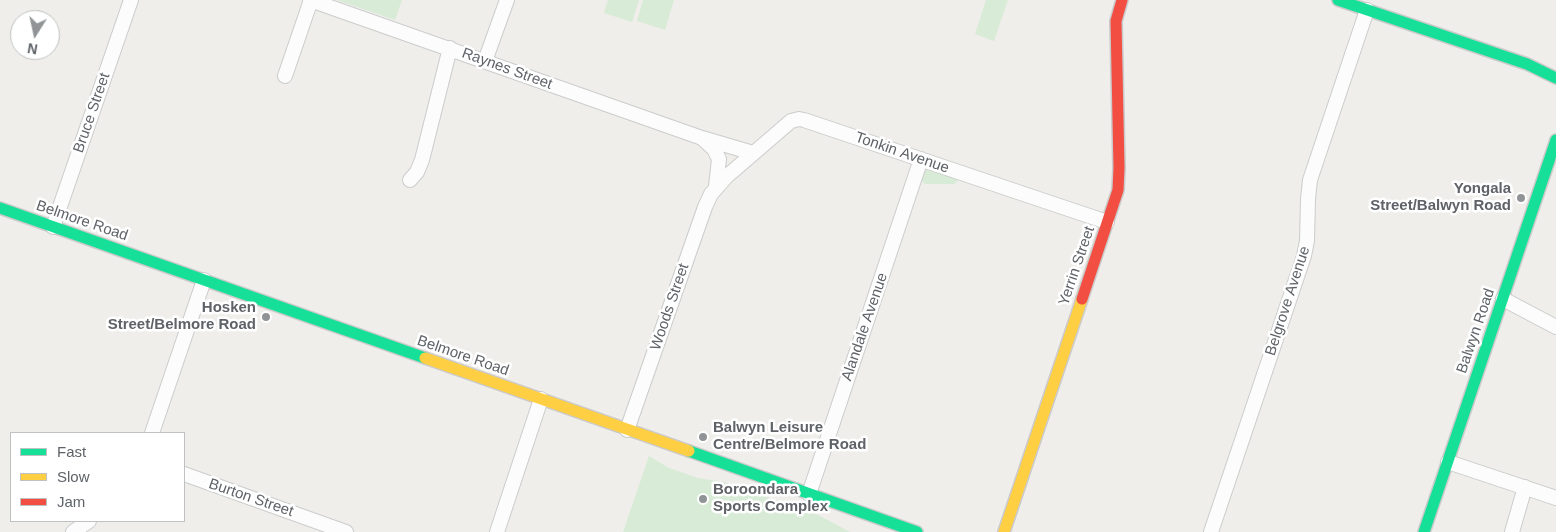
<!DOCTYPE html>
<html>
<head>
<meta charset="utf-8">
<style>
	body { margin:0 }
	#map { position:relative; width:1556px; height:532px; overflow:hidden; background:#efeeea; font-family:Arial,sans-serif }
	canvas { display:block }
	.legend { position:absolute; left:10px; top:432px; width:175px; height:90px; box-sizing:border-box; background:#fff; border:1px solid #bfc1c3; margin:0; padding:6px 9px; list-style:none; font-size:15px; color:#5f6368 }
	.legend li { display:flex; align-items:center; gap:10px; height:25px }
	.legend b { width:25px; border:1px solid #bfc1c3 }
	.north { position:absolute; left:10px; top:10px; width:50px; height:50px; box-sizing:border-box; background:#fff; border:1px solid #bfc1c3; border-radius:50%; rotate:190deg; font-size:14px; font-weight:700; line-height:20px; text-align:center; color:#5f6368 }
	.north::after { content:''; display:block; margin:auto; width:18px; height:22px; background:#919496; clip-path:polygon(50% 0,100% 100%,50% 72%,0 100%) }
</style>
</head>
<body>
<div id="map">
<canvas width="1556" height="532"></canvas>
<ul class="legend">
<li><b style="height:6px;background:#16e098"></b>Fast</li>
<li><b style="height:6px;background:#ffcf43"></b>Slow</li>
<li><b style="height:6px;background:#f24e42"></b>Jam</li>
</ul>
<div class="north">N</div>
</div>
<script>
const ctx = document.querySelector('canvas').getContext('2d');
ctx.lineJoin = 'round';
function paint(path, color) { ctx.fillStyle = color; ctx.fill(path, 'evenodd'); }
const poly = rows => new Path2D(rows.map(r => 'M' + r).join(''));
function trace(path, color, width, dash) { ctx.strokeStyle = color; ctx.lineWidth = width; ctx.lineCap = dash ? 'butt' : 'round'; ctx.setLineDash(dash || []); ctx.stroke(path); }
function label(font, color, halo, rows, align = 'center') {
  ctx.font = font + ' Arial,sans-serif'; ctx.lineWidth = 5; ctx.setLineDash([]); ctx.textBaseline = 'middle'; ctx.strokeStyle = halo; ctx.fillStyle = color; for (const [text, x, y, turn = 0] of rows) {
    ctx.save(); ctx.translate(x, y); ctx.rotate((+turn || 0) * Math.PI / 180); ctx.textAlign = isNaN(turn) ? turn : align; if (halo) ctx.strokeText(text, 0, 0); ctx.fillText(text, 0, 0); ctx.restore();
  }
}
const green = poly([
	[337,0,402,0,395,20],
	[608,0,639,0,632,22,604,13],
	[643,0,674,0,665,30,637,21],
	[986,0,1008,0,994,41,975,34],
	[928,169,958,179,958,181,954,184,925,184,922,181,922,176,926,170],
	[649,456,669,468,698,478,724,482,820,516,850,532,623,532]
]);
const street = poly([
	[310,0,702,138,753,153],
	[485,61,507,0],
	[285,76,311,0],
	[703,139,714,149,719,159,716,186],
	[410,180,417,172,422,160,450,48],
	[53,227,131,0],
	[1503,299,1556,327],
	[627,430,705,207,711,194,726,177,791,121,799,119,804,120,1107,222],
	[152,433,204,280],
	[1448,462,1556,498],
	[184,474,346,532],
	[809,494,921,159],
	[73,532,89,521],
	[497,532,541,399],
	[1211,532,1304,256,1307,241,1308,199,1310,180,1367,10],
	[1512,532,1525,487]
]);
const fast = poly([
	[1338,0,1527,64,1556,78],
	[0,208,425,358],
	[689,451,917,532],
	[1424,532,1556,140]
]);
const slow = poly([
	[425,358,689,451],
	[1004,532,1082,299]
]);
const jam = poly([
	[1082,299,1118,190,1119,168,1116,21,1122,0]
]);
const markers = [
	[1521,198,5,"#919496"],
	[266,317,5,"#919496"],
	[703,437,5,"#919496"],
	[703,499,5,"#919496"]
];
const streetNames = [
	["Raynes Street",507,69,20],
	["Bruce Street",92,113,-71],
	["Tonkin Avenue",902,153,19],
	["Belmore Road",82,221,19],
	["Yerrin Street",1077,266,-71],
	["Belgrove Avenue",1288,301,-72],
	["Woods Street",670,307,-71],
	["Alandale Avenue",865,327,-71],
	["Balwyn Road",1476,331,-71],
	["Belmore Road",463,356,19],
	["Burton Street",251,498,19]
];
const poiNames = [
	["Yongala",1511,189],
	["Street/Balwyn Road",1511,206],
	["Hosken",256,308],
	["Street/Belmore Road",256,325],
	["Balwyn Leisure",713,428,"left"],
	["Centre/Belmore Road",713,445,"left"],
	["Boroondara",713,490,"left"],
	["Sports Complex",713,507,"left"]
];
paint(green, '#d8ebd6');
trace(street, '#cbcccc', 16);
trace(fast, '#cacacb', 14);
trace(slow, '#cacacb', 14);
trace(jam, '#cacacb', 14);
trace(street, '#fdfcfc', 14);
trace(fast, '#16e098', 11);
trace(slow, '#ffcf43', 11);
trace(jam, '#f24e42', 11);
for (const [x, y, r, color] of markers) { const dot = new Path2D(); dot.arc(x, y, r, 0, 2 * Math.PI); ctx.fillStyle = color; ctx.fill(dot); trace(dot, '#fff', 2); }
label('15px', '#5f6368', '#fff', streetNames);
label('bold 15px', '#5f6368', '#fff', poiNames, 'right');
</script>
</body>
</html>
